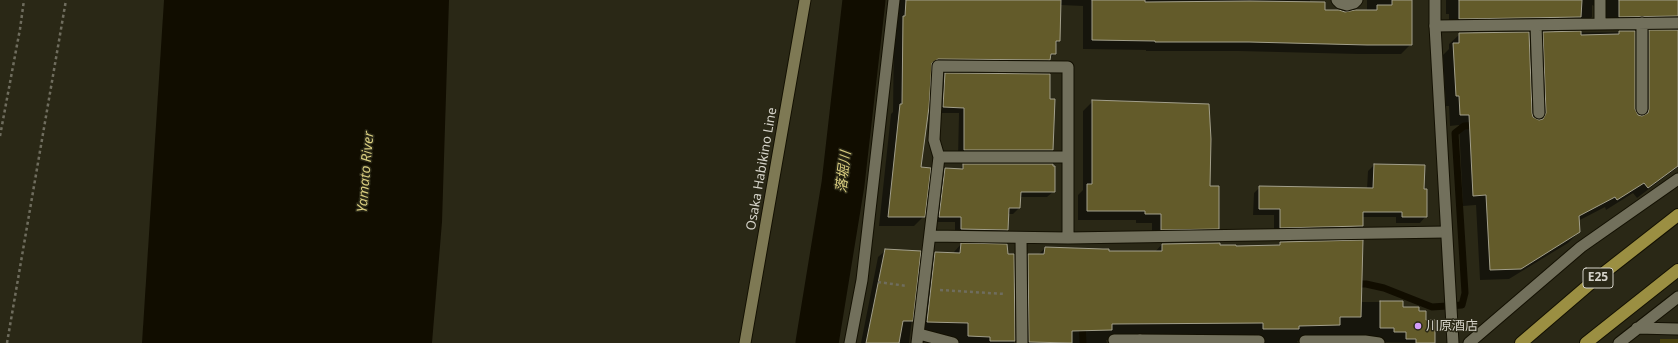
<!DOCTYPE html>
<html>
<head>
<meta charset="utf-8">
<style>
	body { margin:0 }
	canvas { display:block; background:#2a2816 }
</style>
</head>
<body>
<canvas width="1678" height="343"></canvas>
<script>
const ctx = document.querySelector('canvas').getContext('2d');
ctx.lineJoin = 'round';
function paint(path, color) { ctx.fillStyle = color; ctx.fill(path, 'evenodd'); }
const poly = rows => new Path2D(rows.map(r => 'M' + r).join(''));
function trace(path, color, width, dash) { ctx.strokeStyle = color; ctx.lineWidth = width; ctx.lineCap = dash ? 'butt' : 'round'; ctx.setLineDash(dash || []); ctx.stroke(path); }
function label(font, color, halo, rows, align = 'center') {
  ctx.font = font + ' "Noto Sans","Noto Sans JP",sans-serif'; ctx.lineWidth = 3; ctx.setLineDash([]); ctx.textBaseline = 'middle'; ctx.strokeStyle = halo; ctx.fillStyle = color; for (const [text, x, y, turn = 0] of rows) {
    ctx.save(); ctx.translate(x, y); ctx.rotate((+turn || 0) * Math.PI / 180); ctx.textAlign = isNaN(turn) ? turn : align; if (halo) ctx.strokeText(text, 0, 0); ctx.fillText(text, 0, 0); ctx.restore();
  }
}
const green = poly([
	[1660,339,1678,339,1678,343,1660,343]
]);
const water = poly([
	[164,0,449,0,442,222,432,343,142,343]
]);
const shadow = poly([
	[897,0,1310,0,1310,2,1324,2,1324,11,1345,13,1367,11,1367,0,1410,0,1411,44,1401,54,1357,54,1238,51,1146,51,1146,50,1083,49,1083,6,1060,5,1059,41,1055,45,1055,53,1040,69,931,68,920,168,924,216,914,226,879,226,891,114,893,112,894,30],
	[1446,0,1678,0,1678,167,1637,198,1633,193,1606,210,1605,207,1578,221,1579,232,1568,243,1509,279,1480,280,1476,205,1463,206,1459,125,1450,126,1449,106,1446,106,1443,55,1449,49,1449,44,1460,34,1531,113,1532,118,1536,119,1533,43,1544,33,1634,32,1634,109,1639,118,1639,42,1649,31,1673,31,1671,27,1597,27,1596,7,1592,5,1592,17,1581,27,1449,29,1449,14,1446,14],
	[945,74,1049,100,1052,150,1046,156,958,156,959,113,937,113,939,80],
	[1093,101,1209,187,1218,228,1209,238,1152,239,1152,223,1136,223,1136,220,1078,220,1078,195,1083,190,1083,111],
	[964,165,1054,191,1047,197,1020,197,1019,208,1013,214,1007,214,1007,230,1000,236,955,235,955,222,933,222,939,175,945,169,959,170],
	[1374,165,1423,190,1426,216,1420,223,1396,223,1396,217,1362,217,1362,226,1356,232,1274,233,1274,215,1253,215,1254,193,1260,187,1367,189,1368,171],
	[1280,243,1361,302,1402,302,1402,308,1418,312,1425,321,1433,343,1297,341,1298,343,1256,343,1252,341,1106,340,1107,343,1022,343,1021,262,1029,255,1038,255,1045,248,1108,252,1155,252,1162,244,1276,247],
	[961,244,1007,255,1013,255,1014,343,947,343,919,336,928,260,935,253,954,254,954,252],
	[886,250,920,252,909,343,861,343,878,257]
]);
const stream = poly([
	[1353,284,1366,284,1384,288,1432,307,1462,305,1465,293,1455,133,1464,126,1478,125],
	[1082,323,1083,343]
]);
const river = poly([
	[817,343,843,184,864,0]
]);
const building = poly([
	[906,0,1061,0,1060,41,1056,41,1056,54,1051,54,1050,60,938,59,932,63,929,107,921,167,931,168,925,217,888,217,900,104,902,104,903,16,905,16,906,0],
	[1092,0,1145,0,1145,2,1250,1,1325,2,1325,10,1339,10,1345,12,1355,10,1377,10,1377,5,1392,5,1392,0,1412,0,1412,45,1367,45,1249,42,1155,42,1155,41,1092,40,1092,0],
	[1459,0,1582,0,1581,17,1459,19,1459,0],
	[1619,0,1678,0,1678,16,1619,17,1619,0],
	[1649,30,1678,30,1678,166,1648,188,1644,183,1617,200,1615,197,1579,216,1580,232,1521,269,1490,270,1486,195,1473,196,1469,115,1460,115,1459,96,1456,96,1453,43,1459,43,1459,33,1529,32,1532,113,1533,117,1539,120,1543,119,1546,113,1543,32,1581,31,1581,35,1619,34,1619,31,1635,31,1635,109,1638,115,1642,116,1648,113,1649,109,1649,30],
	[945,73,1050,74,1050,99,1055,99,1053,150,964,150,964,108,943,107,945,73],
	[1092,100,1209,104,1211,139,1210,186,1219,186,1219,229,1161,230,1161,214,1145,214,1145,211,1087,211,1087,184,1092,184,1092,100],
	[963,164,1053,164,1053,166,1055,166,1055,192,1021,192,1020,208,1009,208,1008,230,961,229,961,217,939,217,945,168,963,169,963,164],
	[1374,164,1425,165,1424,189,1427,189,1427,217,1402,217,1402,212,1363,212,1363,226,1280,228,1280,209,1259,209,1259,186,1373,188,1374,164],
	[1363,240,1361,317,1340,317,1340,325,1299,326,1299,329,1263,329,1263,323,1112,324,1112,330,1072,331,1072,343,1029,342,1028,254,1044,254,1045,247,1103,249,1109,249,1109,251,1162,251,1162,244,1220,243,1220,245,1236,245,1236,246,1280,245,1280,242,1363,240],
	[961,243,1007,244,1008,254,1014,254,1015,341,990,341,990,337,968,336,968,323,927,322,935,252,960,253,961,243],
	[885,249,921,251,913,321,903,321,899,343,866,343,885,249],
	[1380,301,1403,301,1403,307,1419,307,1419,311,1426,311,1426,320,1435,320,1435,343,1416,343,1416,339,1406,339,1406,332,1394,332,1394,328,1380,328,1380,301]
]);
const path = poly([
	[0,136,20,29,24,0],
	[878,282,907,286],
	[940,290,1005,294],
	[7,343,66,0]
]);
const service = poly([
	[1337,0,1340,3,1347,5,1354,3,1357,0],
	[1114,340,1140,340]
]);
const minor = poly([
	[1600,24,1600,0],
	[1536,25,1539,113],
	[1435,26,1678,23],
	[1642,109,1642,23],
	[939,157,1068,157],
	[930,236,1068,238,1446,232],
	[1021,238,1022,343],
	[1637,328,1678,329],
	[919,334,953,343],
	[1305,341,1365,341,1379,343],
	[850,343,862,280,894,0],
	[917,343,939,157,934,140,938,66,1068,67,1068,238],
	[1140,343,1140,340,1259,341],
	[1469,343,1581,247,1678,179],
	[1619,343,1678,297]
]);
const tertiary = poly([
	[1435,0,1435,26,1453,343]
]);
const secondary = poly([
	[745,343,805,0]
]);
const motorway = poly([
	[1521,343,1591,283,1678,215],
	[1586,343,1678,270]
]);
const markers = [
	[1418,326,4,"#d49cfb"]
];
const shields = [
	[1598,278,30]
];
const shieldNames = [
	["E25",1598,278]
];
const streetNames = [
	["Osaka Habikino Line",762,169,-80]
];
const poiNames = [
	["川原酒店",1426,326]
];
const waterNames = [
	["Yamato River",366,172,-85],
	["落堀川",844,172,-83]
];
paint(green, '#47400d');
paint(water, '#110d00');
paint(shadow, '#0007');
trace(stream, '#110d00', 7);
trace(river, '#110d00', 43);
paint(building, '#635b2a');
trace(building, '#a29f8b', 1);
trace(service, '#131002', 13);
trace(minor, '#131002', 13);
trace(tertiary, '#131002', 13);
trace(secondary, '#131002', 13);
trace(motorway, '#131002', 14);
trace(path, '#6f6d5e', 2.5, [3, 3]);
trace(service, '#72705c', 11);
trace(minor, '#72705c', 11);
trace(tertiary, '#72705c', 11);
trace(secondary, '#7e7954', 11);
trace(motorway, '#9b8f42', 12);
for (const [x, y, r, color] of markers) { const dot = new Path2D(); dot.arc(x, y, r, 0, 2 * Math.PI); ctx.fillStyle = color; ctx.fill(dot); trace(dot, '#2a2816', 1.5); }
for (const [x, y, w] of shields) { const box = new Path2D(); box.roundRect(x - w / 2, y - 10, w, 20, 3); ctx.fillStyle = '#2a2816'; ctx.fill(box); trace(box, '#d4d2c8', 1); }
label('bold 12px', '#d4d2c8', null, shieldNames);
label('13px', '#d4d2c8', '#2a2816', streetNames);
label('13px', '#d4d2c8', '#2a2816', poiNames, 'left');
label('italic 14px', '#dace80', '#2a2816', waterNames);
</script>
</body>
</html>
